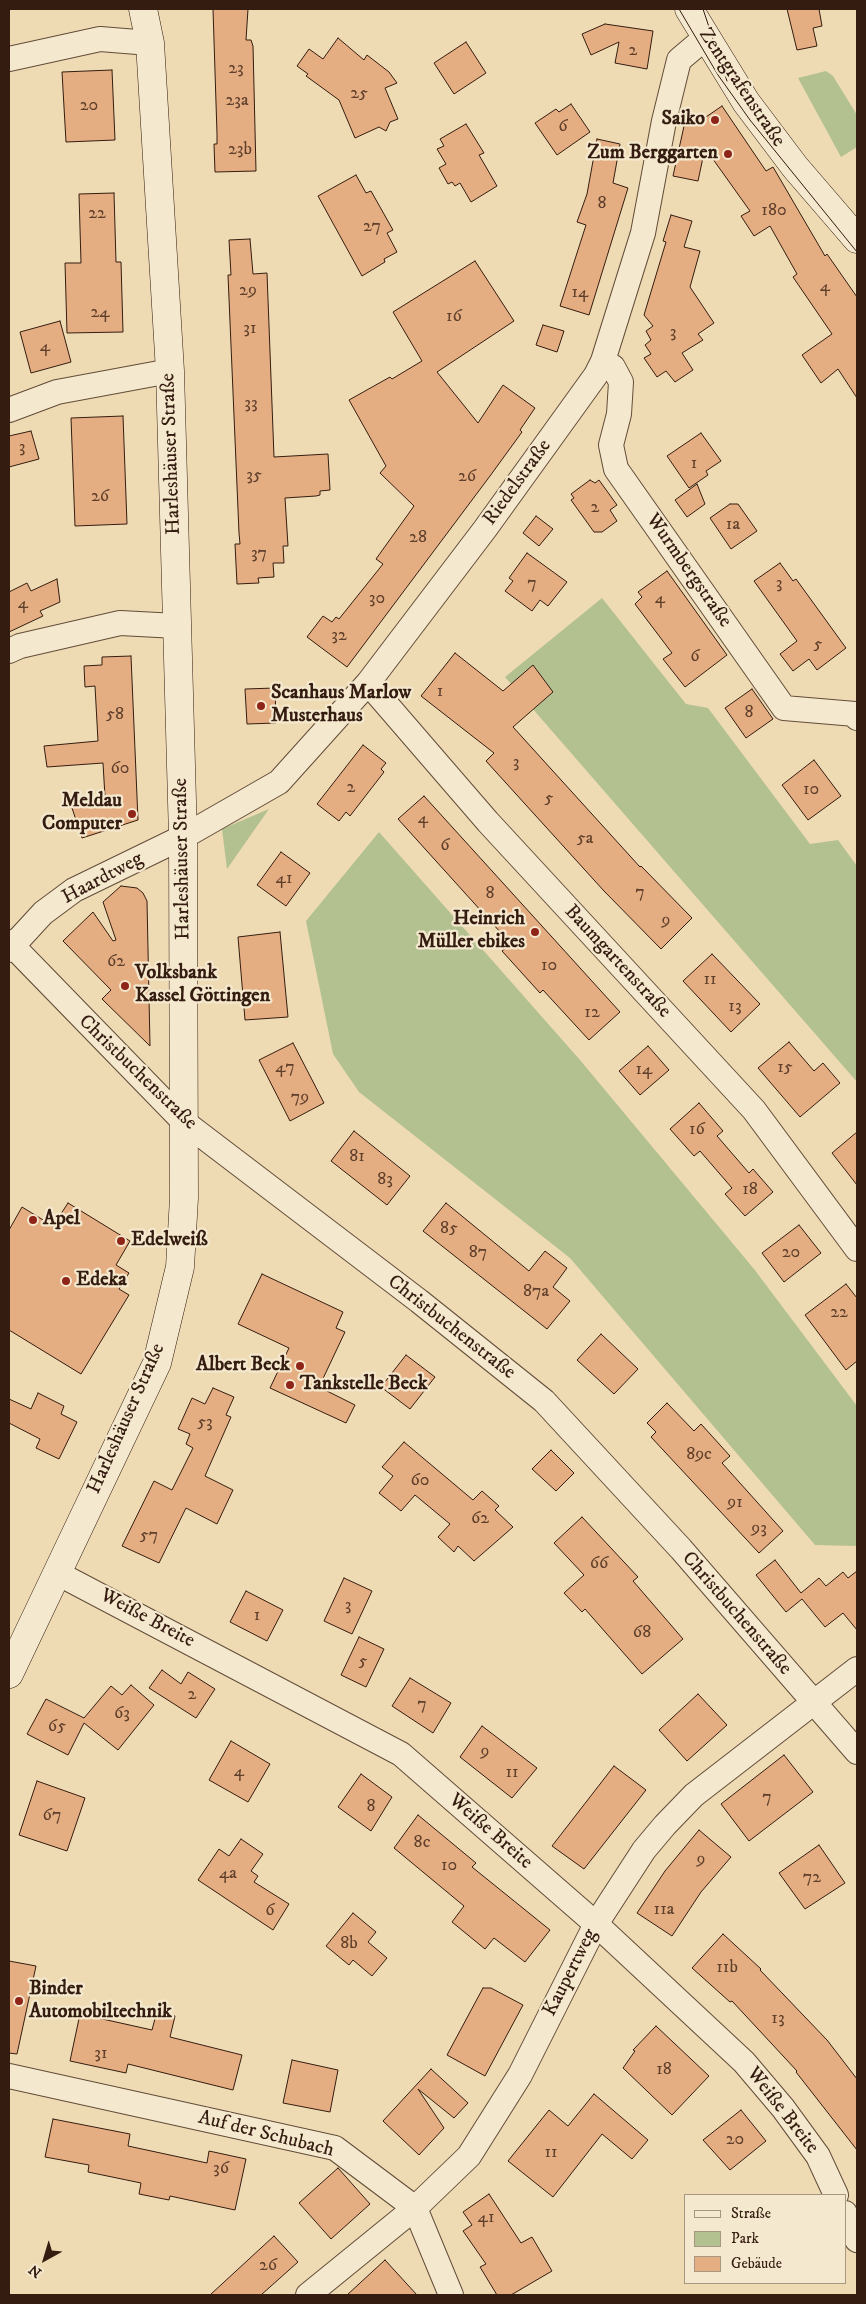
<!DOCTYPE html>
<html>
<head>
<meta charset="utf-8">
<style>
	body { margin:0 }
	#map { position:relative; width:866px; height:2304px; overflow:hidden; background:#eedbb3; font-family:"IM FELL DW Pica",serif }
	canvas { display:block }
	.frame { position:absolute; inset:0; border:10px solid #341c10; pointer-events:none }
	.legend { position:absolute; left:684px; top:2194px; width:162px; height:90px; box-sizing:border-box; background:#f4e8ce; border:1px solid #a79682; margin:0; padding:6px 9px; list-style:none; font-size:15px; color:#341c10 }
	.legend li { display:flex; align-items:center; gap:10px; height:25px }
	.legend b { width:25px; border:1px solid #a79682 }
	.north { position:absolute; left:20px; top:2234px; width:50px; height:50px; -webkit-text-stroke:4px #f4e8ce; paint-order:stroke; rotate:219deg; font-size:14px; font-weight:700; line-height:20px; text-align:center; color:#341c10 }
	.north::after { content:''; display:block; margin:auto; width:18px; height:22px; background:#341c10; clip-path:polygon(50% 0,100% 100%,50% 72%,0 100%) }
</style>
</head>
<body>
<div id="map">
<canvas width="866" height="2304"></canvas>
<div class="frame"></div>
<ul class="legend">
<li><b style="height:6px;background:#f4e8ce"></b>Straße</li>
<li><b style="height:14px;background:#b3c191"></b>Park</li>
<li><b style="height:14px;background:#e5ae82"></b>Gebäude</li>
</ul>
<div class="north">N</div>
</div>
<script>
const ctx = document.querySelector('canvas').getContext('2d');
ctx.lineJoin = 'round';
function paint(path, color) { ctx.fillStyle = color; ctx.fill(path, 'evenodd'); }
const poly = rows => new Path2D(rows.map(r => 'M' + r).join(''));
function trace(path, color, width, dash) { ctx.strokeStyle = color; ctx.lineWidth = width; ctx.lineCap = dash ? 'butt' : 'round'; ctx.setLineDash(dash || []); ctx.stroke(path); }
function label(font, color, halo, rows, align = 'center') {
  ctx.font = font + ' "IM FELL DW Pica",serif'; ctx.lineWidth = 4.5; ctx.setLineDash([]); ctx.textBaseline = 'middle'; ctx.strokeStyle = halo; ctx.fillStyle = color; for (const [text, x, y, turn = 0] of rows) {
    ctx.save(); ctx.translate(x, y); ctx.rotate((+turn || 0) * Math.PI / 180); ctx.textAlign = isNaN(turn) ? turn : align; if (halo) ctx.strokeText(text, 0, 0); ctx.fillText(text, 0, 0); ctx.restore();
  }
}
const green = poly([
	[826,71,833,76,857,115,857,147,841,157,798,78],
	[602,598,686,704,708,708,810,844,838,840,857,866,857,1082,505,677],
	[269,809,227,869,222,829],
	[379,832,580,1060,754,1269,857,1406,857,1546,815,1545,570,1258,359,1092,333,1054,306,921]
]);
const building = poly([
	[213,9,248,9,246,40,251,40,253,46,256,171,215,172,214,144,217,144,217,134,213,9],
	[787,9,819,9,822,26,813,28,817,46,797,50,787,9],
	[605,24,653,31,647,69,615,63,619,42,591,55,582,34,605,24],
	[338,38,364,60,367,55,389,72,397,83,385,88,398,119,390,122,386,131,379,127,355,138,339,100,306,76,308,74,297,66,309,49,323,59,338,38],
	[466,42,486,73,454,94,434,63,466,42],
	[112,70,115,140,66,142,62,72,112,70],
	[571,104,590,132,557,155,535,123,556,109,559,112,571,104],
	[722,106,766,171,773,167,825,256,827,254,857,297,857,398,838,369,821,383,802,355,832,334,793,277,797,274,770,226,754,236,741,216,750,211,705,148,698,181,673,176,686,117,700,121,722,106],
	[466,124,484,153,479,155,497,186,471,202,460,183,455,186,452,182,448,184,439,168,446,164,437,149,444,146,440,139,466,124],
	[597,139,620,144,613,183,628,188,589,315,560,306,586,225,577,222,587,194,597,139],
	[356,175,366,193,371,191,393,230,387,233,397,252,384,259,385,262,362,276,318,196,356,175],
	[114,193,116,262,121,262,123,332,67,333,65,263,81,263,79,194,114,193],
	[671,215,692,221,684,247,700,251,690,287,714,323,698,334,703,340,682,353,693,370,675,382,666,371,657,377,644,358,651,354,645,345,651,340,646,331,653,326,644,315,666,242,663,241,671,215],
	[250,239,253,274,267,273,274,457,328,454,330,490,320,491,320,495,316,496,285,498,288,546,283,546,284,563,273,563,274,577,258,578,259,583,237,584,235,544,240,544,239,533,228,275,231,275,229,240,250,239],
	[475,261,514,321,437,372,478,423,503,385,535,408,520,430,522,432,490,476,347,667,307,637,323,616,332,622,336,617,339,619,383,564,376,559,414,506,380,473,386,466,349,400,390,377,392,379,422,361,393,312,475,261],
	[60,321,71,362,31,373,20,332,60,321],
	[543,325,564,331,557,352,536,345,543,325],
	[123,416,127,524,75,526,71,418,123,416],
	[31,431,39,459,9,467,9,436,31,431],
	[701,433,721,461,706,471,708,475,689,488,667,456,701,433],
	[590,480,595,483,599,480,617,505,610,510,617,521,602,532,594,532,571,500,574,498,571,494,590,480],
	[697,484,705,504,687,517,675,500,697,484],
	[730,504,738,504,757,531,731,549,710,518,730,504],
	[536,516,553,529,539,546,523,533,536,516],
	[527,553,567,582,548,606,540,600,532,611,505,591,513,581,509,578,527,553],
	[780,563,793,581,796,579,846,648,817,670,809,659,793,671,780,654,797,641,754,581,780,563],
	[667,571,727,655,685,687,663,659,672,653,635,604,642,597,638,592,667,571],
	[57,579,60,602,40,611,43,616,9,632,9,592,27,583,31,591,57,579],
	[455,653,503,691,533,665,553,692,513,727,640,867,641,866,692,918,661,949,604,891,486,761,494,753,421,696,455,653],
	[131,656,138,820,82,838,72,808,105,797,103,763,47,767,44,746,98,741,95,686,85,687,84,666,102,665,102,657,131,656],
	[275,688,276,723,247,724,245,689,275,688],
	[752,689,773,719,746,738,725,708,752,689],
	[363,745,386,763,381,769,384,772,350,816,346,812,339,821,317,804,363,745],
	[814,760,841,796,808,820,782,785,814,760],
	[424,796,620,1012,589,1040,543,990,540,993,502,951,511,944,398,819,424,796],
	[281,852,310,873,286,906,257,885,281,852],
	[121,886,137,888,143,893,147,901,150,1046,102,999,111,990,63,941,93,912,113,941,116,940,103,902,121,886],
	[280,932,288,1017,245,1020,238,937,280,932],
	[712,954,760,1004,731,1032,683,981,712,954],
	[789,1042,814,1071,823,1063,840,1083,800,1117,758,1068,789,1042],
	[293,1043,324,1103,290,1121,259,1060,293,1043],
	[648,1046,669,1070,640,1095,619,1071,648,1046],
	[699,1103,723,1131,717,1136,749,1173,753,1169,773,1192,745,1216,725,1194,732,1188,700,1151,694,1156,670,1129,699,1103],
	[354,1131,410,1176,387,1205,331,1161,354,1131],
	[857,1132,857,1185,832,1153,857,1132],
	[68,1203,130,1241,116,1265,129,1273,119,1289,129,1295,81,1374,9,1330,9,1230,22,1207,53,1226,68,1203],
	[446,1203,529,1271,545,1251,567,1268,553,1287,570,1301,547,1329,423,1231,446,1203],
	[799,1225,821,1253,784,1282,762,1253,799,1225],
	[262,1274,343,1312,336,1328,345,1332,319,1387,355,1405,346,1423,270,1388,289,1348,238,1324,262,1274],
	[846,1284,857,1298,857,1361,846,1370,805,1315,846,1284],
	[601,1334,638,1369,614,1394,577,1360,601,1334],
	[406,1355,435,1377,410,1409,381,1387,406,1355],
	[213,1388,234,1397,226,1415,231,1417,205,1476,233,1490,217,1524,186,1508,159,1563,122,1546,154,1481,172,1490,193,1448,186,1444,190,1434,178,1429,192,1398,205,1404,213,1388],
	[38,1393,64,1406,61,1414,77,1422,59,1459,36,1448,40,1439,9,1423,9,1399,31,1409,38,1393],
	[667,1403,694,1431,701,1424,730,1456,722,1463,783,1531,759,1553,651,1437,656,1432,647,1423,667,1403],
	[404,1442,473,1500,482,1491,499,1506,495,1510,513,1527,474,1561,458,1546,454,1552,438,1537,450,1524,415,1495,401,1511,379,1493,393,1476,382,1467,404,1442],
	[551,1450,574,1473,556,1491,532,1469,551,1450],
	[582,1517,638,1577,633,1581,683,1639,642,1674,585,1609,582,1612,564,1593,584,1575,554,1543,582,1517],
	[775,1560,801,1593,819,1578,826,1586,843,1572,848,1578,857,1571,857,1630,843,1613,825,1627,802,1599,786,1612,756,1575,775,1560],
	[344,1578,372,1591,352,1634,324,1621,344,1578],
	[246,1591,283,1610,267,1641,230,1622,246,1591],
	[359,1637,384,1649,366,1687,341,1675,359,1637],
	[162,1670,181,1684,188,1672,215,1689,196,1718,149,1688,162,1670],
	[410,1678,451,1703,433,1733,392,1706,410,1678],
	[131,1685,154,1705,118,1750,84,1723,68,1755,27,1734,46,1699,84,1718,111,1686,122,1695,131,1685],
	[698,1694,727,1725,687,1761,659,1730,698,1694],
	[482,1726,537,1768,512,1798,460,1757,482,1726],
	[231,1741,270,1764,248,1802,209,1780,231,1741],
	[784,1755,813,1792,749,1841,721,1804,784,1755],
	[614,1766,646,1790,584,1869,552,1846,614,1766],
	[361,1774,392,1797,371,1831,338,1807,361,1774],
	[37,1781,85,1798,67,1851,19,1835,37,1781],
	[418,1815,476,1863,472,1867,550,1930,525,1962,494,1938,485,1949,452,1922,464,1906,394,1848,418,1815],
	[699,1830,731,1857,701,1892,672,1936,637,1913,665,1871,699,1830],
	[241,1839,263,1854,251,1871,258,1876,254,1882,289,1904,273,1930,198,1880,219,1849,229,1856,241,1839],
	[819,1845,845,1883,805,1909,779,1873,819,1845],
	[353,1913,376,1932,368,1942,387,1958,372,1976,353,1960,349,1965,326,1946,353,1913],
	[723,1934,761,1969,760,1970,827,2040,857,2079,857,2150,796,2072,797,2071,732,2001,730,2002,692,1968,723,1934],
	[9,1961,36,1966,17,2054,9,2053,9,1961],
	[483,1988,491,1988,523,2005,485,2076,447,2055,483,1988],
	[157,2011,175,2016,170,2037,242,2055,233,2090,128,2064,126,2073,70,2061,80,2014,152,2030,157,2011],
	[656,2026,709,2076,672,2115,623,2068,635,2051,633,2050,656,2026],
	[292,2060,338,2070,330,2112,283,2103,292,2060],
	[431,2069,468,2103,454,2118,418,2089,444,2128,419,2155,383,2121,431,2069],
	[594,2094,648,2140,632,2159,602,2134,553,2197,508,2161,549,2110,568,2126,594,2094],
	[741,2110,766,2141,730,2170,703,2140,741,2110],
	[53,2119,130,2134,128,2146,207,2163,209,2151,246,2159,235,2210,170,2196,169,2200,139,2194,141,2183,88,2172,89,2165,45,2157,53,2119],
	[338,2168,370,2204,331,2239,299,2203,338,2168],
	[489,2194,521,2243,532,2237,552,2271,511,2295,497,2295,480,2267,486,2264,463,2231,472,2225,463,2212,489,2194],
	[274,2236,298,2262,261,2295,210,2295,274,2236],
	[385,2260,417,2295,347,2295,385,2260]
]);
const street = poly([
	[9,59,100,39,150,43],
	[603,361,613,367,621,382,619,414,611,445,616,469,784,708,855,714,857,718],
	[9,410,57,392,170,371],
	[9,651,20,646,120,623,177,626],
	[368,683,488,822,754,1110,857,1249],
	[9,942,184,1122,419,1301,544,1401,681,1549,857,1752],
	[9,950,43,913,74,890,183,837,279,782,368,683,485,529,596,375,603,361,643,233,664,121,679,60,705,38],
	[57,1573,401,1754,596,1924,744,2062,783,2108,818,2156,836,2195],
	[9,2076,335,2148,415,2208,451,2295],
	[845,2213,857,2240],
	[308,2295,415,2208,469,2156,520,2075,596,1924,644,1850,665,1825,694,1795,857,1669]
]);
const secondary = poly([
	[689,9,746,102,795,167,857,239],
	[9,1674,157,1363,180,1267,184,1198,183,837,170,371,150,43,143,9]
]);
const tram = poly([
	[679,9,718,75,750,120,857,252],
	[703,9,727,81]
]);
const markers = [
	[715,120,5,"#8f2418"],
	[728,154,5,"#8f2418"],
	[261,706,5,"#8f2418"],
	[132,814,5,"#8f2418"],
	[535,932,5,"#8f2418"],
	[125,986,5,"#8f2418"],
	[33,1220,5,"#8f2418"],
	[121,1241,5,"#8f2418"],
	[66,1281,5,"#8f2418"],
	[300,1366,5,"#8f2418"],
	[290,1385,5,"#8f2418"],
	[19,2001,5,"#8f2418"]
];
const numberNames = [
	["2",633,51],
	["23",236,69],
	["25",359,94],
	["23a",237,101],
	["20",89,106],
	["6",563,127],
	["23b",240,150],
	["8",602,204],
	["180",774,211],
	["22",97,214],
	["27",372,227],
	["4",825,287],
	["29",248,291],
	["14",580,293],
	["24",100,313],
	["16",454,317],
	["31",250,329],
	["3",673,333],
	["4",45,347],
	["33",251,404],
	["3",22,448],
	["1",694,464],
	["35",254,476],
	["26",467,477],
	["26",100,497],
	["2",595,508],
	["1a",733,525],
	["28",418,538],
	["37",259,554],
	["7",532,584],
	["3",779,584],
	["30",377,599],
	["4",660,599],
	["4",23,604],
	["32",339,636],
	["5",818,645],
	["6",695,657],
	["1",440,692],
	["8",749,713],
	["58",115,715],
	["3",516,763],
	["60",120,769],
	["2",351,788],
	["10",811,790],
	["5",549,799],
	["4",423,819],
	["5a",585,839],
	["6",445,846],
	["41",284,879],
	["7",640,893],
	["8",490,894],
	["9",666,921],
	["62",116,962],
	["10",549,966],
	["11",710,980],
	["13",735,1007],
	["12",592,1013],
	["47",285,1068],
	["15",785,1068],
	["14",644,1070],
	["79",300,1098],
	["16",697,1130],
	["81",357,1157],
	["83",385,1180],
	["18",750,1190],
	["85",449,1229],
	["87",478,1253],
	["20",791,1253],
	["87a",536,1292],
	["22",839,1313],
	["53",205,1423],
	["89c",699,1455],
	["60",420,1481],
	["91",735,1503],
	["62",480,1519],
	["93",759,1529],
	["57",149,1536],
	["66",599,1564],
	["3",348,1606],
	["1",257,1616],
	["68",642,1633],
	["5",363,1662],
	["2",192,1695],
	["7",422,1705],
	["63",122,1714],
	["65",57,1727],
	["9",485,1752],
	["4",239,1772],
	["11",512,1773],
	["7",767,1798],
	["8",371,1807],
	["67",52,1816],
	["8c",422,1843],
	["9",701,1860],
	["10",449,1866],
	["4a",228,1874],
	["72",812,1878],
	["11a",664,1910],
	["6",270,1911],
	["8b",349,1944],
	["11b",727,1968],
	["13",778,2019],
	["31",101,2054],
	["18",664,2070],
	["20",735,2140],
	["11",551,2153],
	["36",221,2169],
	["41",486,2218],
	["26",268,2266]
];
const streetNames = [
	["Zentgrafenstraße",741,88,56],
	["Harleshäuser Straße",172,454,-92],
	["Riedelstraße",518,483,-54],
	["Wurmbergstraße",688,571,55],
	["Harleshäuser Straße",183,859,-91],
	["Haardtweg",103,879,-28],
	["Baumgartenstraße",617,962,47],
	["Christbuchenstraße",137,1073,44],
	["Christbuchenstraße",451,1328,38],
	["Harleshäuser Straße",127,1419,-66],
	["Christbuchenstraße",736,1614,49],
	["Weiße Breite",147,1619,28],
	["Weiße Breite",490,1832,41],
	["Kaupertweg",571,1973,-63],
	["Weiße Breite",782,2111,52],
	["Auf der Schubach",266,2135,14]
];
const poiNames = [
	["Saiko",705,120,"right"],
	["Zum Berggarten",718,154,"right"],
	["Scanhaus Marlow",271,694],
	["Musterhaus",271,717],
	["Meldau",122,802,"right"],
	["Computer",122,825,"right"],
	["Heinrich",525,920,"right"],
	["Müller ebikes",525,943,"right"],
	["Volksbank",135,974],
	["Kassel Göttingen",135,997],
	["Apel",43,1220],
	["Edelweiß",131,1241],
	["Edeka",76,1281],
	["Albert Beck",290,1366,"right"],
	["Tankstelle Beck",300,1385],
	["Binder",29,1990],
	["Automobiltechnik",29,2013]
];
paint(green, '#b3c191');
paint(building, '#e5ae82');
trace(building, '#341c10', 1);
trace(street, '#624c39', 26);
trace(secondary, '#341c10', 29);
trace(street, '#f4e8ce', 24);
trace(secondary, '#f4e8ce', 28);
trace(tram, '#341c10', 1);
for (const [x, y, r, color] of markers) { const dot = new Path2D(); dot.arc(x, y, r, 0, 2 * Math.PI); ctx.fillStyle = color; ctx.fill(dot); trace(dot, '#f4e8ce', 2); }
label('18px', '#60402c', null, numberNames);
label('20px', '#341c10', '#f4e8ce', streetNames);
label('bold 20px', '#341c10', '#f4e8ce', poiNames, 'left');
</script>
</body>
</html>
